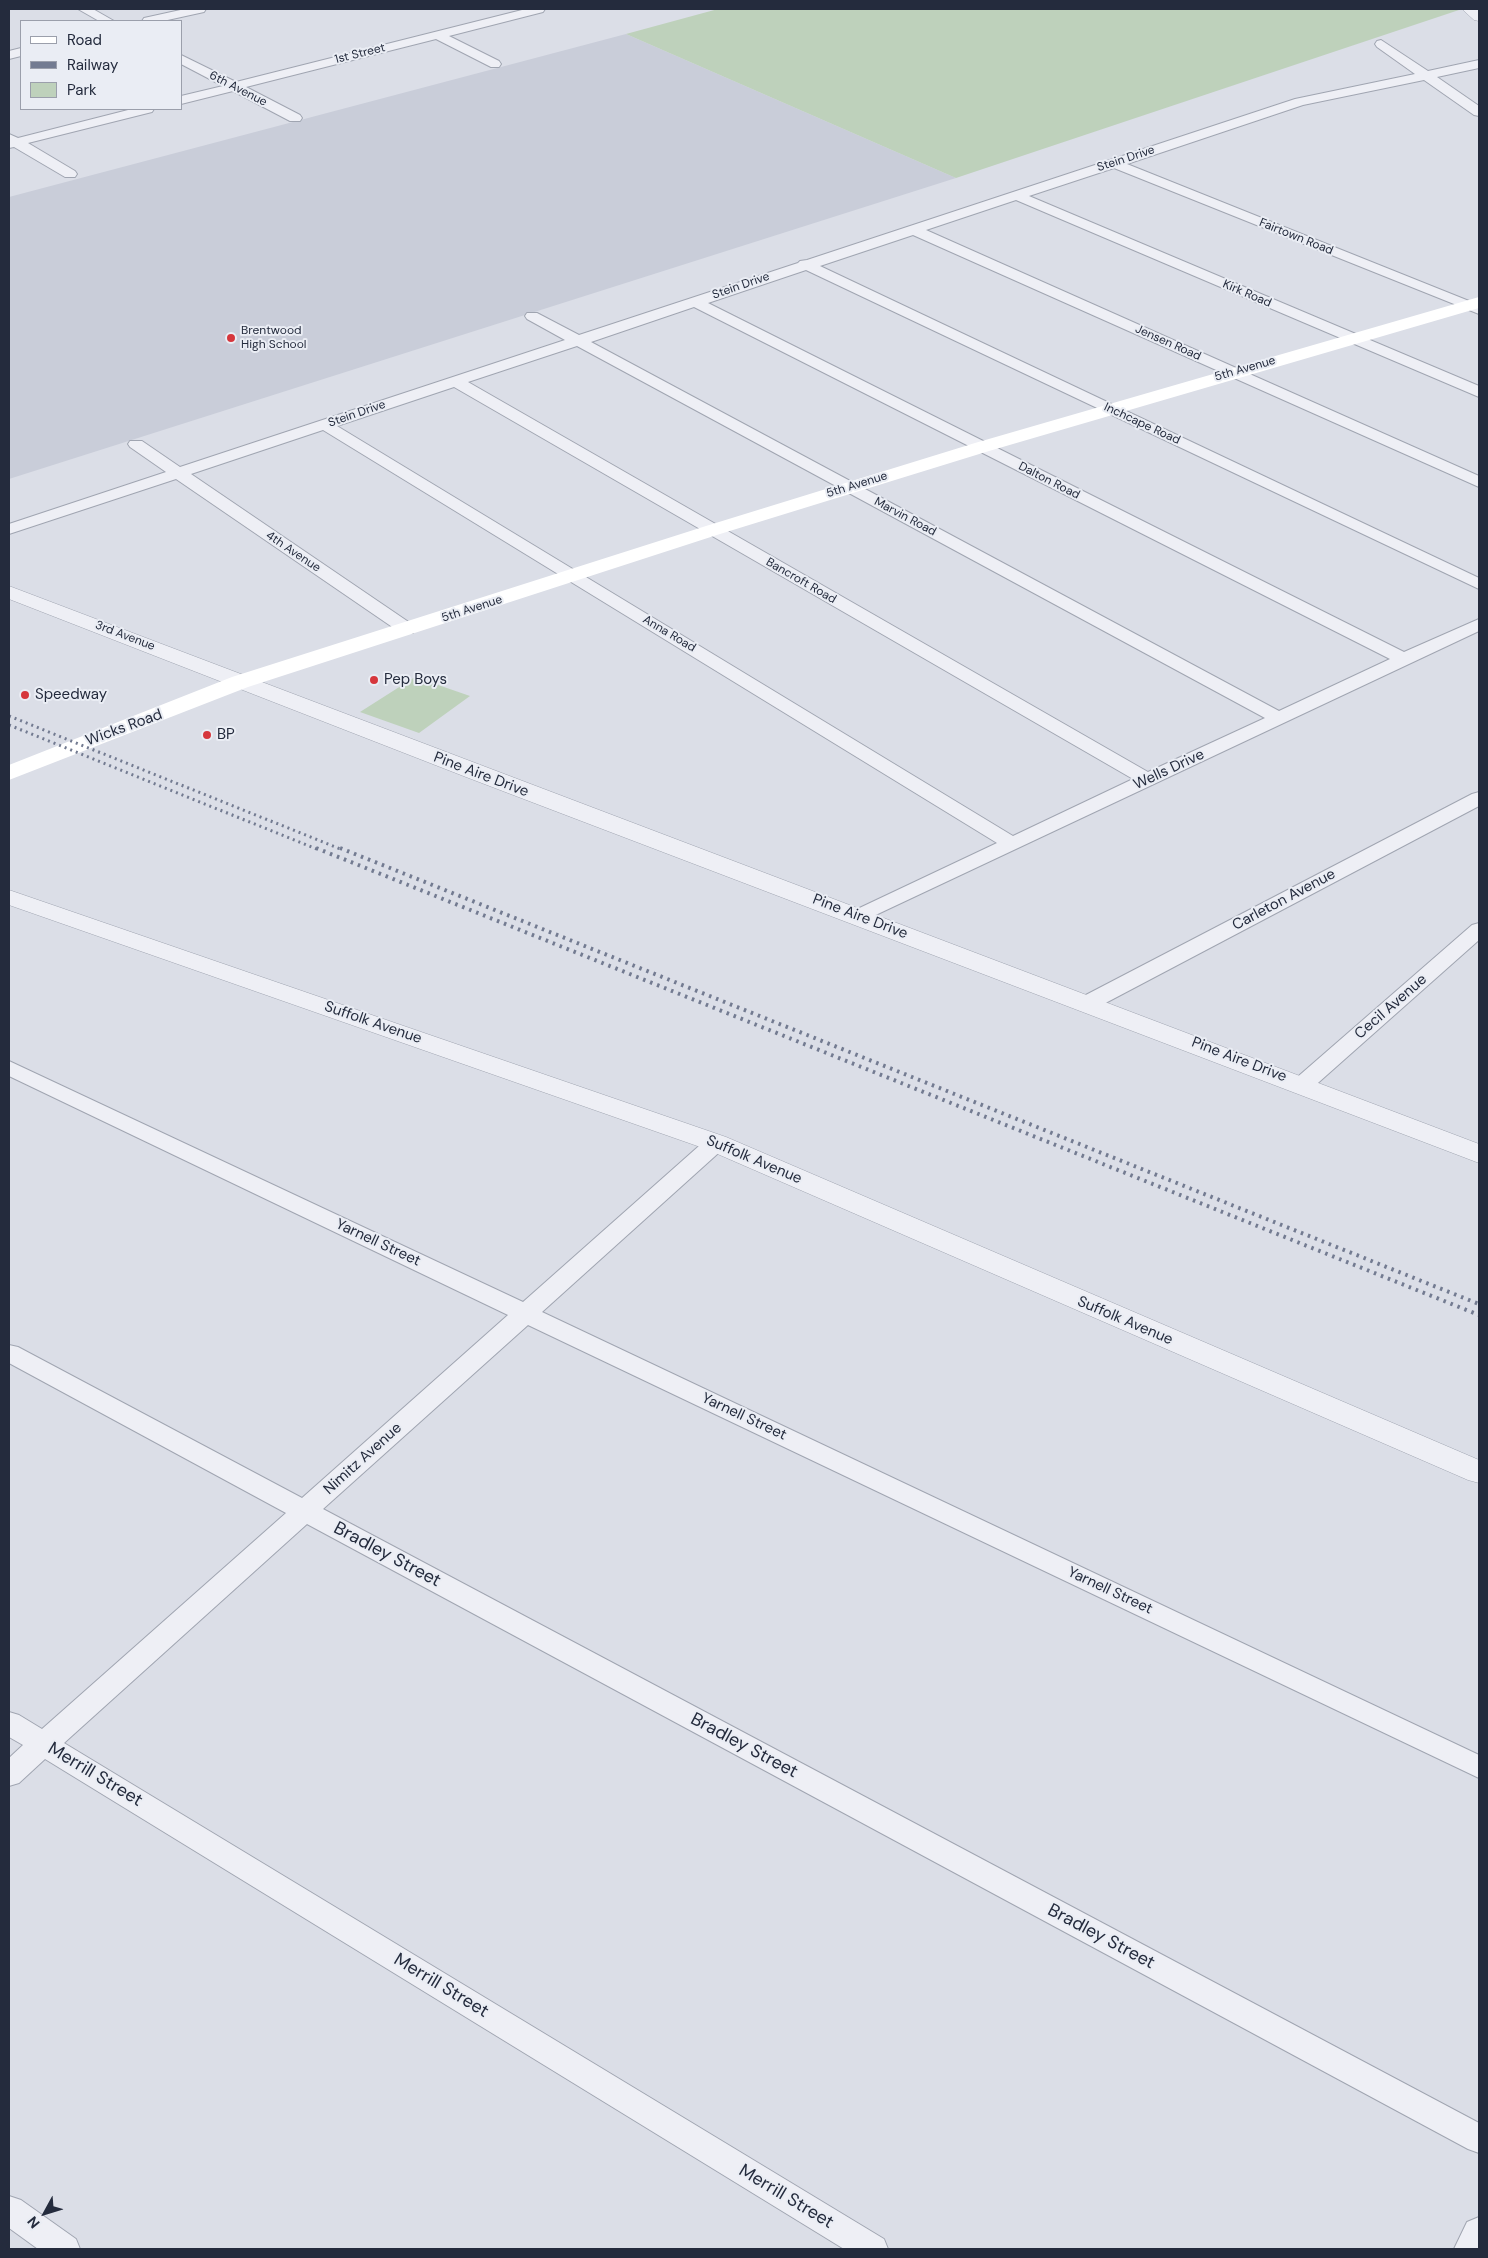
<!DOCTYPE html>
<html>
<head>
<meta charset="utf-8">
<style>
	body { margin:0 }
	#map { position:relative; width:1488px; height:2258px; overflow:hidden; background:#dbdee7; font-family:"DM Sans",sans-serif }
	canvas { display:block }
	.frame { position:absolute; inset:0; border:10px solid #242b3d; pointer-events:none }
	.legend { position:absolute; left:20px; top:20px; width:162px; height:90px; box-sizing:border-box; background:#eaedf4; border:1px solid #9b9fab; margin:0; padding:6px 9px; list-style:none; font-size:15px; color:#242b3d }
	.legend li { display:flex; align-items:center; gap:10px; height:25px }
	.legend b { width:25px; border:1px solid #9b9fab }
	.north { position:absolute; left:20px; top:2188px; width:50px; height:50px; -webkit-text-stroke:4px #eaedf4; paint-order:stroke; rotate:231deg; font-size:14px; font-weight:700; line-height:20px; text-align:center; color:#242b3d }
	.north::after { content:''; display:block; margin:auto; width:18px; height:22px; background:#242b3d; clip-path:polygon(50% 0,100% 100%,50% 72%,0 100%) }
</style>
</head>
<body>
<div id="map">
<canvas width="1488" height="2258"></canvas>
<div class="frame"></div>
<ul class="legend">
<li><b style="height:6px;background:#fff"></b>Road</li>
<li><b style="height:6px;background:#737b91"></b>Railway</li>
<li><b style="height:14px;background:#bed1bb"></b>Park</li>
</ul>
<div class="north">N</div>
</div>
<script>
const ctx = document.querySelector('canvas').getContext('2d');
ctx.lineJoin = 'round';
function paint(path, color) { ctx.fillStyle = color; ctx.fill(path, 'evenodd'); }
const poly = rows => new Path2D(rows.map(r => 'M' + r).join(''));
function trace(path, color, width, dash) { ctx.strokeStyle = color; ctx.lineWidth = width; ctx.lineCap = dash ? 'butt' : 'round'; ctx.setLineDash(dash || []); ctx.stroke(path); }
function label(font, color, halo, rows, align = 'center') {
  ctx.font = font + ' "DM Sans",sans-serif'; ctx.lineWidth = 4; ctx.setLineDash([]); ctx.textBaseline = 'middle'; ctx.strokeStyle = halo; ctx.fillStyle = color; for (const [text, x, y, turn = 0] of rows) {
    ctx.save(); ctx.translate(x, y); ctx.rotate((+turn || 0) * Math.PI / 180); ctx.textAlign = isNaN(turn) ? turn : align; if (halo) ctx.strokeText(text, 0, 0); ctx.fillText(text, 0, 0); ctx.restore();
  }
}
const built = poly([
	[626,34,956,178,9,479,9,197]
]);
const green = poly([
	[718,9,1457,9,1459,10,956,178,626,34],
	[415,677,470,696,419,733,360,712]
]);
const minor = poly([
	[78,9,93,9,114,21,99,21,78,9],
	[185,9,206,9,204,12,163,21,142,21,144,18,185,9],
	[526,9,545,9,543,12,449,36,499,61,501,64,499,67,491,67,436,39,246,87,300,115,302,118,300,121,290,121,233,91,181,104,181,96,223,86,181,64,181,55,236,82,526,9],
	[1381,40,1428,71,1479,60,1479,68,1437,77,1479,106,1479,116,1474,115,1424,80,1303,105,1127,164,1479,305,1479,314,1114,168,1029,196,1479,386,1479,397,1016,200,926,230,1479,476,1479,487,913,235,820,266,1479,578,1479,589,806,270,708,303,1404,652,1479,619,1479,631,865,920,858,922,851,920,848,916,851,912,997,843,323,430,191,474,413,625,416,629,413,633,401,633,176,479,9,534,9,524,166,472,130,447,128,444,130,441,142,441,180,467,565,340,527,319,525,316,527,313,537,313,579,335,798,263,800,261,807,260,1295,99,1415,74,1377,47,1375,44,1377,41,1381,40],
	[694,307,1390,659,1279,711,591,342,694,307],
	[577,346,1265,718,1148,772,468,382,577,346],
	[454,387,1133,779,1013,836,337,426,454,387],
	[21,48,21,56,9,59,9,51,21,48],
	[132,109,154,109,152,112,28,143,75,171,77,174,75,177,65,177,14,147,9,148,9,134,18,138,132,109],
	[1479,792,1479,806,1096,1008,1088,1009,1080,1008,1077,1003,1080,998,1472,794,1479,792],
	[1479,923,1479,940,1310,1090,1302,1092,1294,1090,1291,1085,1294,1080,1472,925,1479,923],
	[9,1061,523,1302,708,1138,716,1136,724,1138,727,1143,724,1148,542,1312,1479,1755,1479,1778,528,1325,323,1509,1479,2123,1479,2153,1468,2149,307,1524,64,1743,884,2239,888,2249,844,2249,45,1759,19,1783,9,1786,9,1758,23,1745,9,1737,9,1712,19,1715,42,1729,286,1513,9,1363,9,1345,18,1347,302,1498,508,1315,9,1076,9,1061],
	[9,2196,21,2200,76,2239,80,2249,38,2249,9,2228,9,2196],
	[1479,2217,1479,2249,1454,2249,1467,2222,1479,2217]
]);
const tertiary = poly([
	[1462,9,1478,9,1479,21,1474,20,1462,9],
	[9,586,1479,1144,1479,1163,466,777,9,599,9,586],
	[9,890,726,1137,1479,1460,1479,1483,1468,1480,706,1149,9,905,9,890]
]);
const secondary = poly([
	[1479,297,1479,308,989,451,720,534,248,687,9,780,9,765,232,677,706,526,975,443,1479,297]
]);
const railFar1 = poly([
	[9,716,343,850],
	[9,725,319,850]
]);
const rail = poly([
	[316,848,1479,1315],
	[340,848,1479,1304]
]);
const markers = [
	[231,338,5,"#d6363c"],
	[374,680,5,"#d6363c"],
	[25,695,5,"#d6363c"],
	[207,735,5,"#d6363c"]
];
const farStreetnames = [
	["1st Street",360,54,-14],
	["6th Avenue",238,89,27],
	["Stein Drive",1126,159,-18],
	["Fairtown Road",1296,237,22],
	["Stein Drive",741,286,-19],
	["Kirk Road",1247,294,23],
	["Jensen Road",1168,343,24],
	["5th Avenue",1245,369,-16],
	["Stein Drive",357,414,-19],
	["Inchcape Road",1142,424,25],
	["Dalton Road",1049,481,27],
	["5th Avenue",857,485,-17],
	["Marvin Road",905,517,28],
	["4th Avenue",293,552,34],
	["Bancroft Road",801,581,30],
	["5th Avenue",472,609,-18],
	["Anna Road",669,634,31],
	["3rd Avenue",125,636,21]
];
const farPoinames = [
	["Brentwood",241,331],
	["High School",241,345]
];
const poiNames = [
	["Pep Boys",384,680],
	["Speedway",35,695],
	["BP",217,735]
];
const streetNames = [
	["Wicks Road",124,728,-20],
	["Wells Drive",1169,770,-25],
	["Pine Aire Drive",481,775,21],
	["Carleton Avenue",1284,900,-28],
	["Pine Aire Drive",860,917,21],
	["Cecil Avenue",1391,1007,-41],
	["Suffolk Avenue",373,1023,19],
	["Pine Aire Drive",1239,1060,21],
	["Suffolk Avenue",754,1160,23],
	["Yarnell Street",378,1243,25],
	["Suffolk Avenue",1125,1321,23],
	["Yarnell Street",744,1417,25],
	["Nimitz Avenue",363,1459,-42],
	["Yarnell Street",1110,1591,25]
];
const nearStreetnames = [
	["Bradley Street",387,1555,28],
	["Bradley Street",744,1746,28],
	["Merrill Street",95,1775,31],
	["Bradley Street",1101,1937,28],
	["Merrill Street",441,1986,31],
	["Merrill Street",786,2197,31]
];
paint(built, '#c9cdd9');
paint(green, '#bed1bb');
trace(minor, '#a0a5b1', 2);
trace(tertiary, '#a0a5b1', 1);
paint(minor, '#eeeff5');
paint(tertiary, '#eeeff5');
paint(secondary, '#fff');
trace(railFar1, '#737b91', 3, [2, 4]);
trace(rail, '#737b91', 4, [2.5, 5]);
for (const [x, y, r, color] of markers) { const dot = new Path2D(); dot.arc(x, y, r, 0, 2 * Math.PI); ctx.fillStyle = color; ctx.fill(dot); trace(dot, '#eaedf4', 2); }
label('12px', '#242b3d', '#eaedf4', farStreetnames);
label('12px', '#242b3d', '#eaedf4', farPoinames, 'left');
label('15px', '#242b3d', '#eaedf4', poiNames, 'left');
label('15px', '#242b3d', '#eaedf4', streetNames);
label('18px', '#242b3d', '#eaedf4', nearStreetnames);
</script>
</body>
</html>
